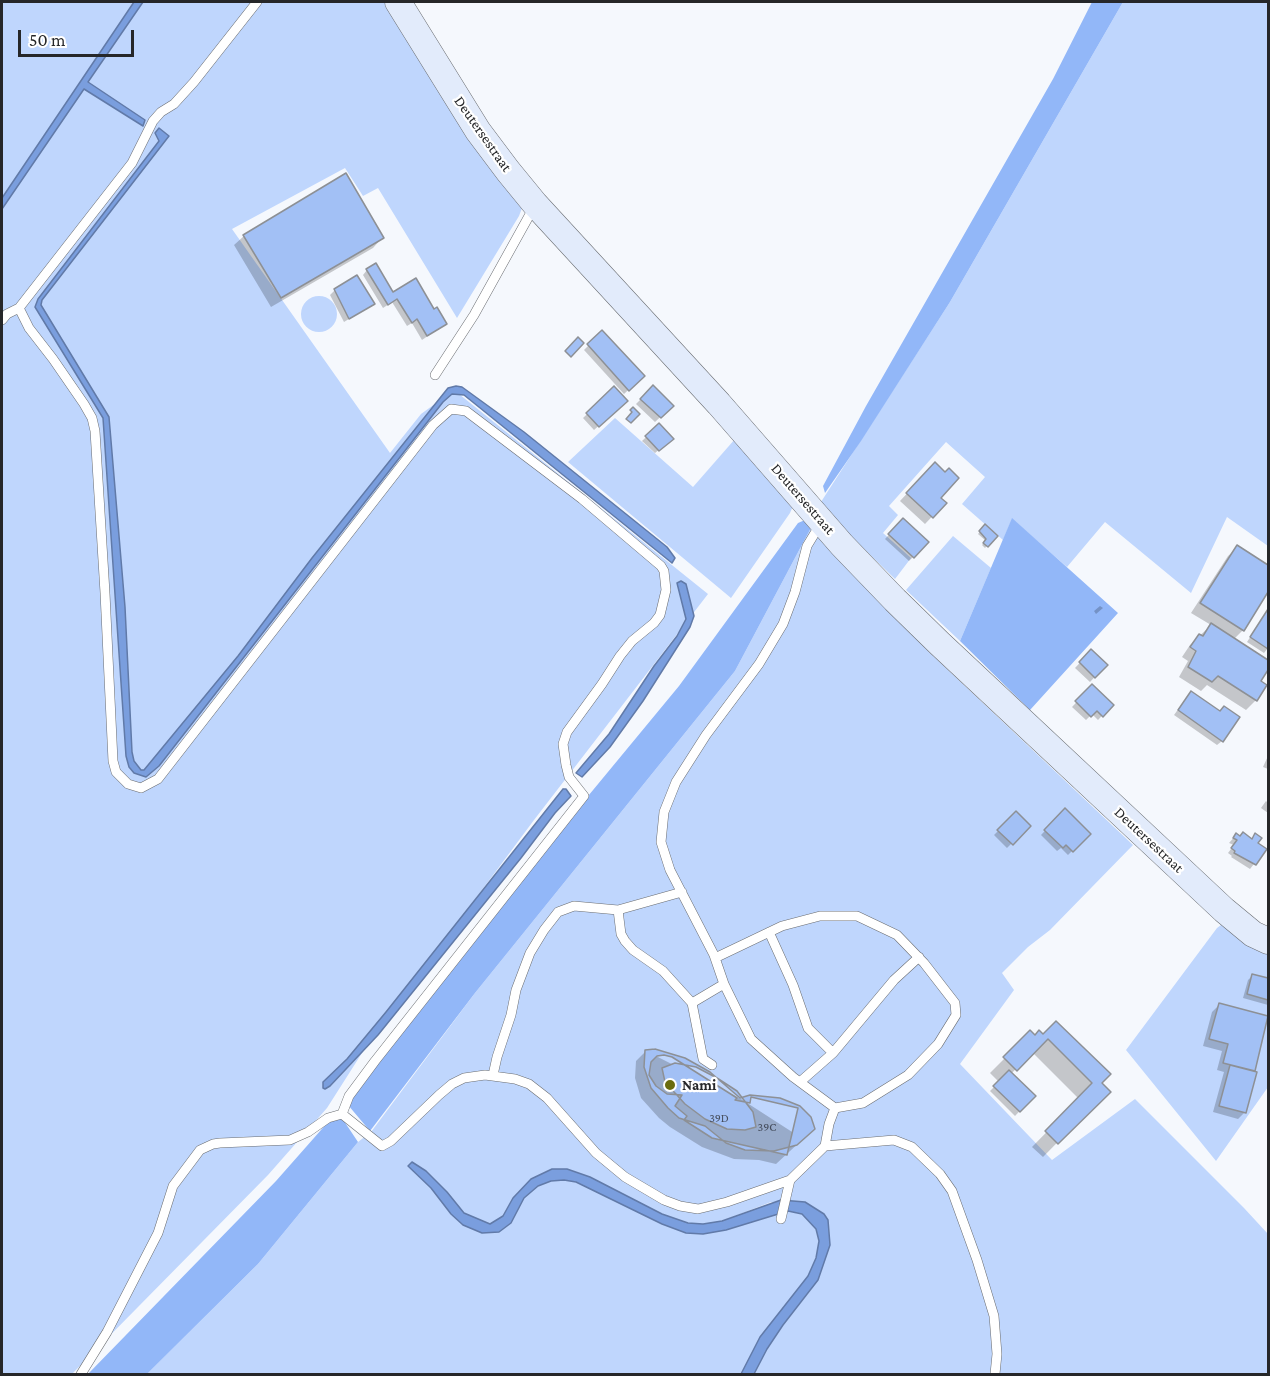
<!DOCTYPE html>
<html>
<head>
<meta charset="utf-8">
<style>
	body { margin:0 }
	#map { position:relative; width:1270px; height:1376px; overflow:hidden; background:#f5f8fd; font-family:"Crimson Pro",serif }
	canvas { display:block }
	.frame { position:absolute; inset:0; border:3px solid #262729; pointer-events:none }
	.scale { position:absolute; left:18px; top:30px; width:116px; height:27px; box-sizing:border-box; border:3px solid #262729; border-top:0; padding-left:8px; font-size:18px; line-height:21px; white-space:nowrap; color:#262729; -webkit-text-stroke:4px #fff; paint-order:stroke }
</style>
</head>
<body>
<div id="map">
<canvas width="1270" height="1376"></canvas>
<div class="frame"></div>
<div class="scale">50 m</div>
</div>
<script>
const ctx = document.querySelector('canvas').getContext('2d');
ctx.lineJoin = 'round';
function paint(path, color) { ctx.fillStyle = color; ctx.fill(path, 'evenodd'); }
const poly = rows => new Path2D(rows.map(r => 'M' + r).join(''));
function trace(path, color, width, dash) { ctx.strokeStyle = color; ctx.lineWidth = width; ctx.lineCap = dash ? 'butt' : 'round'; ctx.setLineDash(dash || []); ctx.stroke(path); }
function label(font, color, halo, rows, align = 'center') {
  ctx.font = font + ' "Crimson Pro",serif'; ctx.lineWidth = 4.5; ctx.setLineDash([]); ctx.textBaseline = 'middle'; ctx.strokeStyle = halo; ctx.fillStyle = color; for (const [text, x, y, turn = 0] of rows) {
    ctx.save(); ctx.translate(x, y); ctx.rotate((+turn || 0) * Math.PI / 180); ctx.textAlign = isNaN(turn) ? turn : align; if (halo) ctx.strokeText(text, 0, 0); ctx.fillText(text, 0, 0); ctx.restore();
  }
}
const green = poly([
	[2,2,134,2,2,198],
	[143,2,385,2,395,20,522,208,519,216,457,318,378,188,363,196,345,168,232,229,390,453,421,414,454,390,708,594,534,820,369,1042,327,1108,268,1175,72,1374,2,1374,2,209],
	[1123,2,1268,2,1268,546,1227,517,1191,593,1105,522,1067,567,1012,519,1003,540,962,504,985,477,946,442,889,506,898,515,883,533,911,558,895,579,819,505,950,302],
	'301 314a18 18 0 1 1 36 0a18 18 0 1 1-36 0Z',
	[615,418,693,487,735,439,793,506,790,513,731,598,568,462],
	[813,524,928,651,1133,845,1050,930,1028,947,1002,973,1014,990,960,1064,1052,1160,1135,1099,1244,1208,1268,1234,1268,1374,754,1374,767,1349,783,1325,811,1290,828,1220,771,1202,722,1221,703,1224,688,1223,662,1214,590,1177,567,1169,552,1169,531,1179,513,1198,503,1216,490,1224,464,1213,447,1192,426,1171,412,1162,408,1166,431,1188,463,1225,499,1232,511,1223,524,1198,538,1186,551,1181,564,1180,576,1182,686,1233,758,1219,788,1211,802,1214,816,1229,819,1241,816,1258,808,1276,760,1337,741,1374,147,1374,258,1264,358,1142,371,1132,475,993,735,671],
	[953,536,991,568,960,641,906,590],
	[1221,925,1227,925,1268,953,1268,1087,1216,1161,1126,1050,1217,928]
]);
const forest = poly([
	[1092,2,1123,2,950,302,861,441,825,493,823,486,866,406,1053,79],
	[1012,518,1118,613,1030,710,960,641],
	[805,520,813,524,735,671,475,993,370,1131,348,1105,390,1046,560,830,679,686,798,523],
	[336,1113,340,1115,358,1142,258,1264,147,1374,88,1374,276,1181]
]);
const water = poly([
	[134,2,143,2,88,82,145,120,143,126,84,89,2,209,2,198,134,2],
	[159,128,169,136,42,300,41,305,109,417,125,607,132,752,134,761,141,770,144,770,238,656,312,558,448,388,456,386,462,387,524,432,667,547,675,558,672,563,464,395,452,394,443,402,159,766,146,777,134,773,129,767,126,756,103,418,35,307,38,299,159,141,155,133,159,128],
	[681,581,686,584,694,616,690,627,643,701,610,747,582,777,576,773,609,734,654,666,677,636,686,619,677,583,681,581],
	[563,789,566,789,571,796,555,813,521,858,378,1035,330,1086,325,1089,323,1088,323,1082,347,1059,386,1012,563,789],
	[412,1162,426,1171,447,1192,464,1213,490,1224,503,1216,513,1198,531,1179,552,1169,567,1169,590,1177,662,1214,688,1223,703,1224,722,1221,781,1200,805,1202,824,1214,828,1220,830,1245,818,1280,783,1325,767,1349,754,1374,741,1374,760,1337,808,1276,816,1258,819,1241,816,1229,802,1214,788,1211,726,1230,703,1234,686,1233,662,1224,576,1182,564,1180,551,1181,538,1186,524,1198,511,1223,499,1232,482,1233,463,1225,451,1214,431,1188,408,1166,412,1162]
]);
const shadow = poly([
	[244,236,382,238,373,248,271,307,234,245],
	[367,270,392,294,433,311,445,324,422,340,412,323,407,326,392,302,383,308,363,275],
	[335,290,373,304,344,322,330,295],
	[602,332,643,376,624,394,584,350],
	[653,387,672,406,655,422,636,404],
	[614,388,626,401,594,430,583,418],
	[659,425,667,443,655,453,642,441],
	[928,471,945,473,939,498,945,503,925,524,900,501],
	[903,520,927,543,909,561,885,539],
	[985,526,996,536,985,548,982,545,986,541,978,534],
	[1238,547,1268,566,1268,590,1243,630,1234,639,1268,661,1268,666,1259,682,1256,700,1246,710,1207,685,1201,691,1179,677,1188,661,1182,657,1190,645,1211,625,1191,613,1228,556],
	[1100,606,1103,608,1096,614,1094,611],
	[1268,610,1268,648,1264,653,1247,642],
	[1091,651,1106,665,1090,682,1075,668],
	[1092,686,1112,705,1098,720,1092,714,1086,720,1072,707],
	[1187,697,1222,741,1217,745,1174,715],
	[1268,756,1268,769,1263,767],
	[1266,801,1268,803,1268,813,1261,808],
	[1065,810,1089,834,1068,855,1061,848,1057,851,1041,835],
	[1016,813,1029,826,1007,848,994,835],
	[1236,835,1251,840,1255,835,1256,843,1265,850,1250,869,1231,857,1232,856,1228,853,1234,845,1229,843],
	[1253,975,1268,980,1268,1005,1243,998,1248,980],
	[1219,1005,1268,1017,1245,1112,1238,1119,1213,1112,1224,1072,1217,1070,1222,1051,1203,1046,1212,1012],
	[1056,1024,1108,1091,1043,1157,1032,1147,1079,1099,1032,1052,1011,1074,1034,1096,1015,1116,990,1091,999,1082,990,1073,1030,1033,1035,1037,1043,1036],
	[646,1051,741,1099,803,1139,776,1164,759,1160,734,1159,702,1147,670,1127,659,1118,641,1098,635,1078,636,1061]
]);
const building = poly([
	[346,173,384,238,281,298,243,235,346,173],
	[376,263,393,292,416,278,434,309,437,307,447,324,427,336,417,319,412,323,397,299,388,305,366,269,376,263],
	[357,275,375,304,349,319,334,289,357,275],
	[602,330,645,376,629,391,587,344,602,330],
	[578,337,584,343,571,357,565,351,578,337],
	[653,385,674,406,661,418,640,399,653,385],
	[614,386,628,401,599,427,586,413,614,386],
	[633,407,640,414,631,423,626,419,632,412,630,410,633,407],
	[659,423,674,439,659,451,645,436,659,423],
	[935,462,945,472,949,468,959,478,941,498,947,503,933,518,906,493,935,462],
	[903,518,929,542,914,558,888,534,903,518],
	[985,524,998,536,988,547,983,543,986,539,979,531,985,524],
	[1237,545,1268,565,1268,592,1244,631,1200,603,1237,545],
	[1268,609,1268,649,1250,637,1268,609],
	[1211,623,1268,660,1268,670,1261,681,1267,685,1257,701,1218,676,1212,682,1188,667,1196,651,1190,647,1199,634,1203,636,1211,623],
	[1091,649,1108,665,1095,678,1079,662,1091,649],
	[1092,684,1114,705,1103,717,1097,711,1091,717,1075,701,1092,684],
	[1191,691,1220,711,1224,706,1240,717,1223,742,1178,710,1191,691],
	[1065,808,1091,834,1073,852,1066,845,1063,848,1044,830,1065,808],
	[1016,811,1031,826,1013,845,997,830,1016,811],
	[1243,832,1252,839,1255,833,1262,838,1258,843,1267,849,1256,865,1234,853,1235,851,1231,848,1237,840,1233,838,1236,833,1240,836,1243,832],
	[1252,974,1268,978,1268,1000,1247,994,1252,974],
	[1219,1003,1268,1016,1255,1071,1223,1063,1228,1044,1209,1039,1219,1003],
	[1056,1021,1111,1074,1102,1083,1111,1092,1058,1144,1045,1131,1092,1083,1048,1039,1017,1071,1003,1057,1030,1030,1035,1035,1039,1030,1043,1034,1056,1021],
	[655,1049,685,1058,710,1072,740,1098,750,1095,780,1098,800,1106,811,1117,815,1129,797,1145,774,1151,745,1150,726,1143,705,1126,679,1118,668,1108,651,1088,644,1067,645,1050,655,1049],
	[664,1055,672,1057,737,1098,735,1100,750,1103,751,1097,798,1108,787,1155,712,1138,684,1120,687,1116,675,1106,682,1095,667,1094,656,1086,649,1075,651,1062,657,1056,664,1055],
	[675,1063,696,1067,717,1078,737,1091,753,1112,756,1127,745,1130,727,1129,705,1119,685,1104,665,1082,662,1068,675,1063],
	[1230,1065,1257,1072,1246,1113,1219,1106,1230,1065],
	[1009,1070,1036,1096,1020,1112,993,1086,1009,1070]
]);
const lane = poly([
	[19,308,132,163,153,121,161,112,174,104,194,82,257,2],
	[2,320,7,314,19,308,29,328,53,359,84,404,92,418,95,431,105,593,113,761,116,772,128,784,141,788,158,779,433,425,451,409,466,411,582,499,661,566,664,571,666,590,660,615,654,623,632,641,620,656,602,684,567,732,563,744,566,765,569,777,584,796,375,1061,349,1096,342,1114],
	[435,375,474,315,534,207],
	[618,910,621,934,625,941,633,950,663,971,692,1003,724,984],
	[769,932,793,985,808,1028,833,1053,800,1082],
	[715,958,782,926,820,916,857,916,897,935,924,963,955,1003,956,1015,938,1044,908,1075,863,1103,835,1108,793,1077,751,1039,724,984,714,955,670,870,661,842,664,812,676,782,706,735,759,664,783,624,795,592,807,546,821,523],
	[692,1003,703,1059,712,1065],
	[833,1053,894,980,919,957],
	[493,1075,497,1057,511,1015,516,990,530,953,544,930,558,912,574,906,618,910,682,892],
	[825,1146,829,1124,835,1108],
	[781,1219,790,1180],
	[81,1374,107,1332,158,1233,173,1186,200,1150,213,1144,220,1143,290,1140,308,1132,328,1118,342,1114,382,1146,391,1141,439,1095,452,1084,464,1078,485,1075,515,1079,529,1084,547,1098,596,1153,625,1177,664,1200,680,1206,698,1209,727,1202,790,1180,825,1146,894,1140,912,1147,940,1174,952,1191,977,1260,994,1316,997,1354,995,1374]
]);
const secondary = poly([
	[398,2,478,131,508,171,535,204,719,404,842,545,895,600,939,643,1224,910,1253,934,1268,941]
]);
const markers = [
	[670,1085,6,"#6a6c0e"]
];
const numberNames = [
	["39D",719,1118],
	["39C",767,1127]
];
const streetNames = [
	["Deutersestraat",483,134,55],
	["Deutersestraat",803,499,49],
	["Deutersestraat",1149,840,43]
];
const poiNames = [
	["Nami",682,1085]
];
paint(green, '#bfd6fd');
paint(forest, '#92b7f8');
paint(water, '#7a9ede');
trace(water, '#617aa8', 1.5);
paint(shadow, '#0003');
paint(building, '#a2c0f5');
trace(building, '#8d9095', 1.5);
trace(lane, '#6a6d71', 10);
trace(secondary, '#6a6d71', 27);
trace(lane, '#fff', 9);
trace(secondary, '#e2ebfb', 26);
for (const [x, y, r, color] of markers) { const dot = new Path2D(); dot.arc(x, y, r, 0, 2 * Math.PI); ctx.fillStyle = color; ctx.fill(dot); trace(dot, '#fff', 2); }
label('12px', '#454d5c', null, numberNames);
label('15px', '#262729', '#fff', streetNames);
label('bold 15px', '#262729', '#fff', poiNames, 'left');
</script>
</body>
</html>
